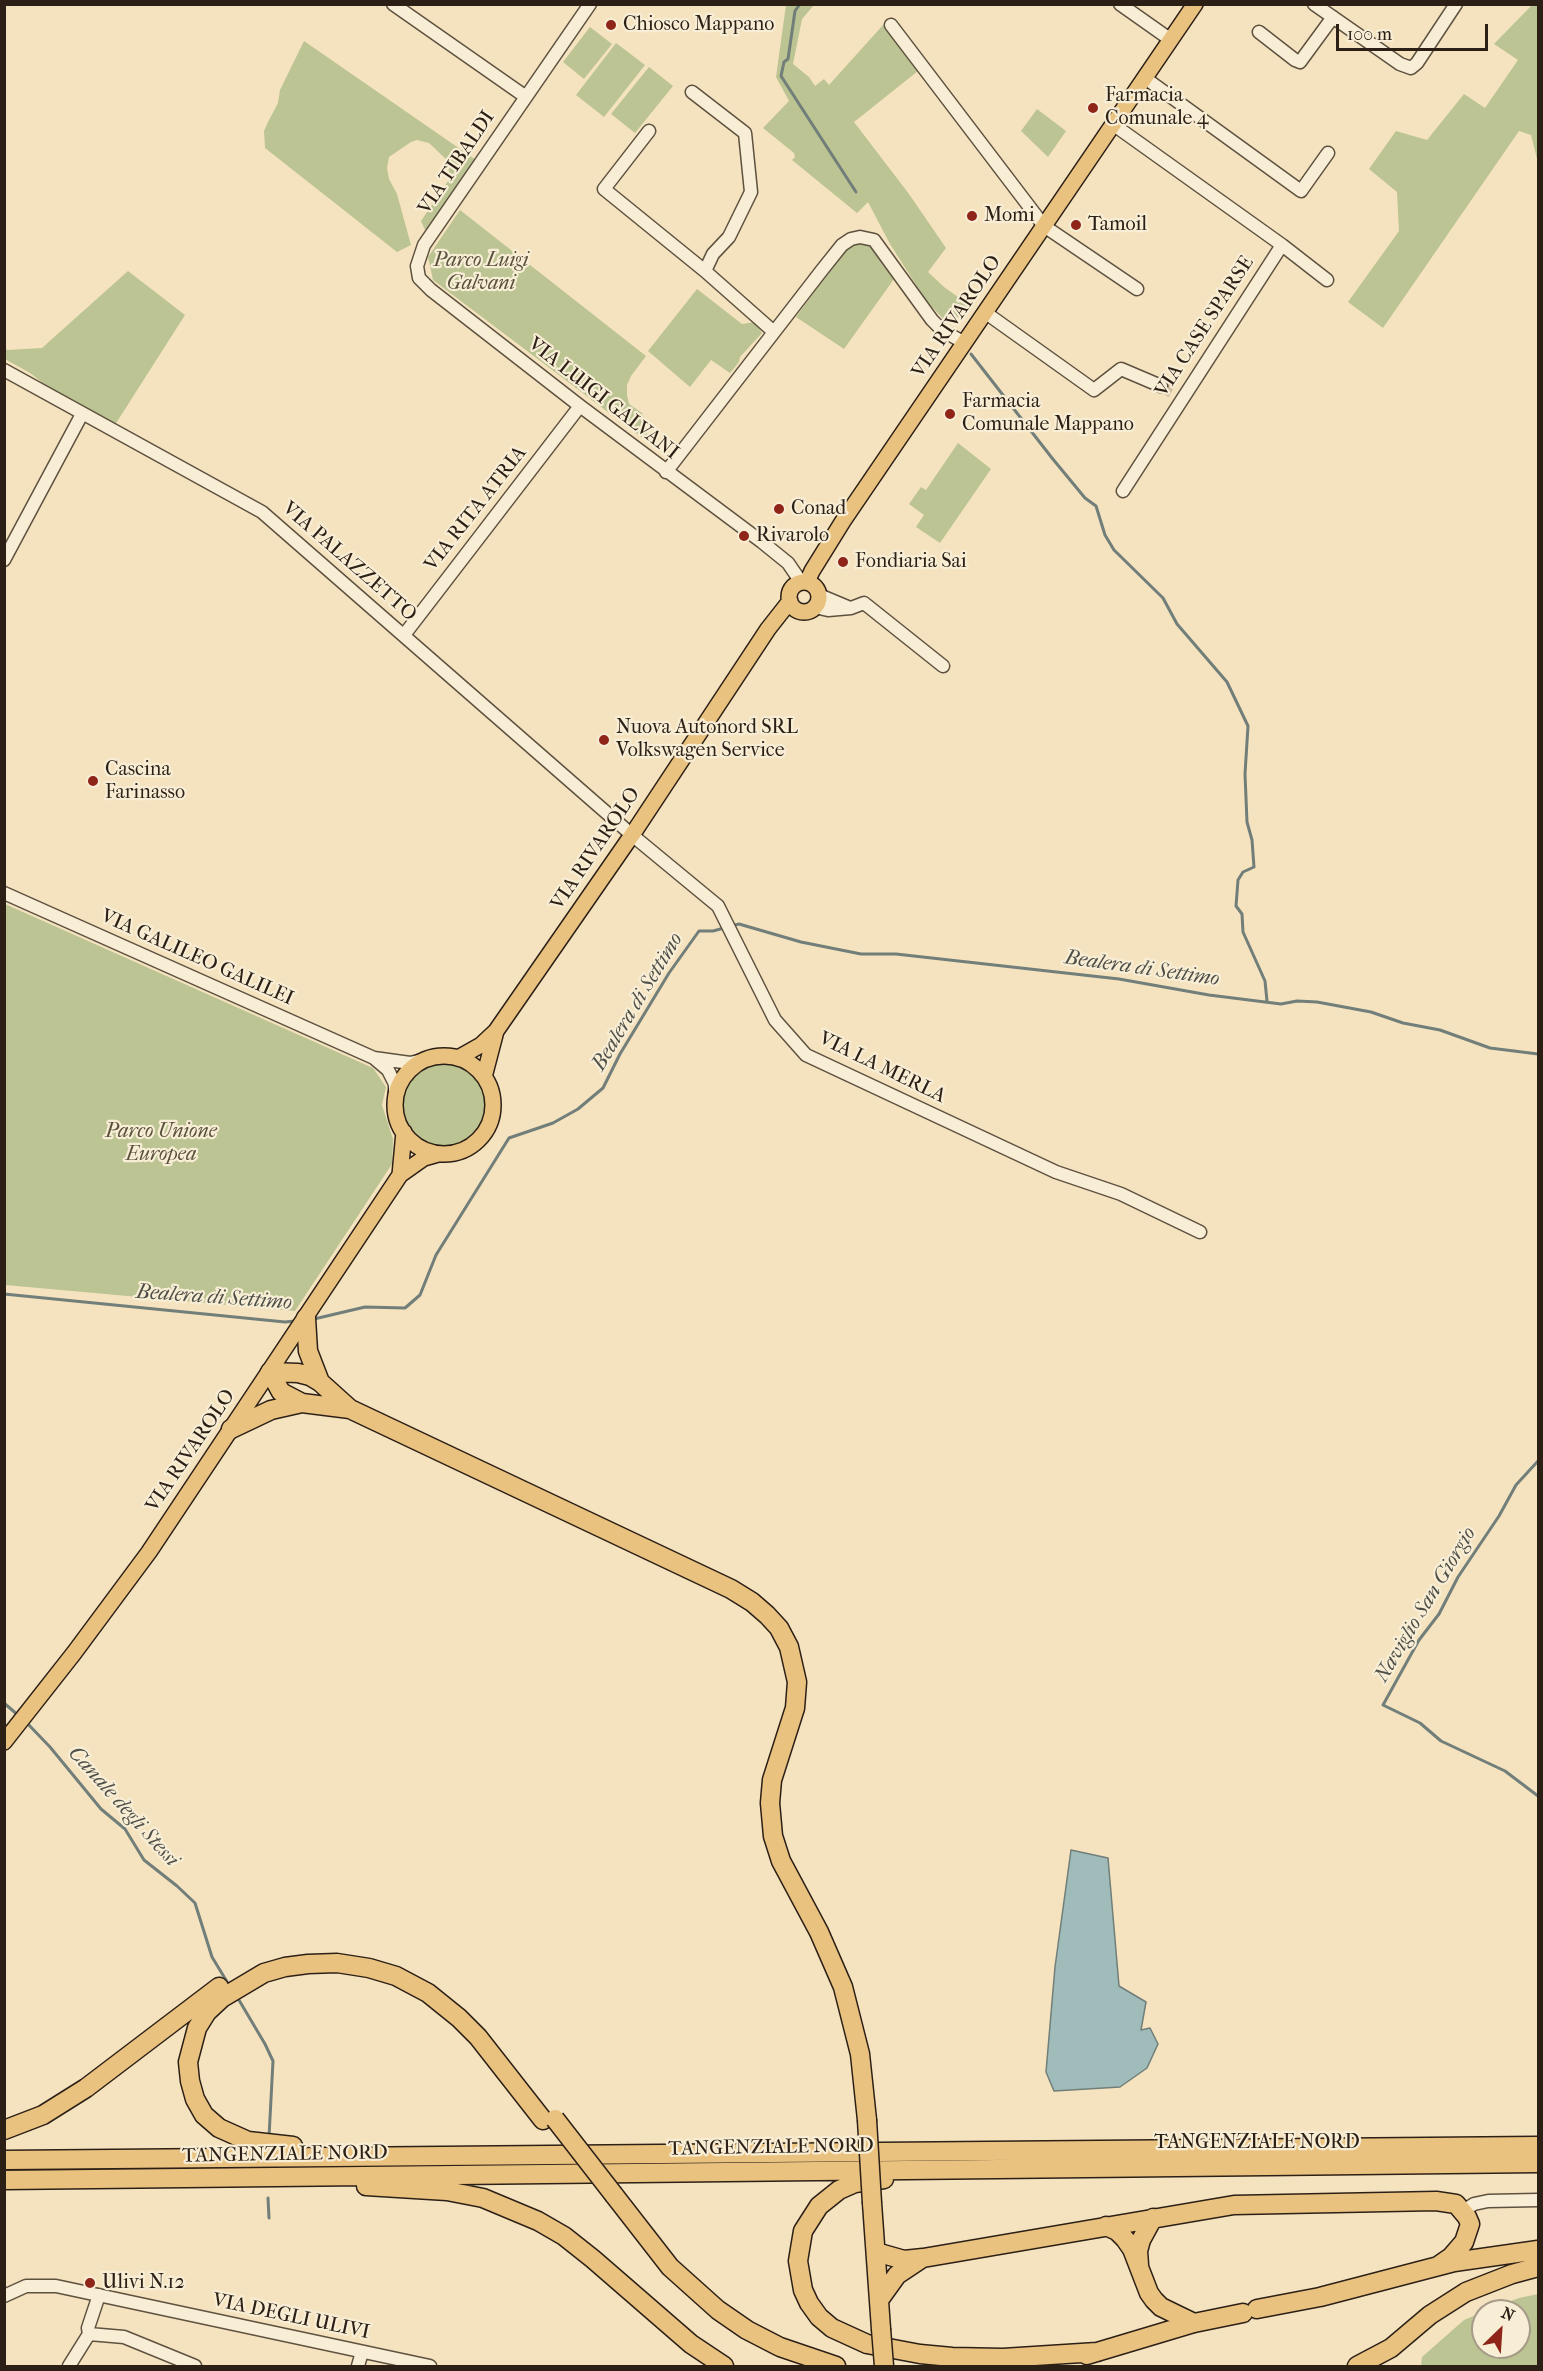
<!DOCTYPE html>
<html>
<head>
<meta charset="utf-8">
<style>
	body { margin:0 }
	#map { position:relative; width:1543px; height:2371px; overflow:hidden; background:#f5e3bf; font-family:"IM FELL French Canon",serif }
	canvas { display:block }
	.frame { position:absolute; inset:0; border:6px solid #2c2016; pointer-events:none }
	.north { position:absolute; left:1471px; top:2299px; width:60px; height:60px; box-sizing:border-box; background:#f8edd5; border:2px solid #a69b89; border-radius:50%; rotate:25deg; font-size:16px; font-weight:700; line-height:24px; text-align:center; color:#2c2016 }
	.north::after { content:''; display:block; margin:auto; width:21px; height:27px; background:#8f2418; clip-path:polygon(50% 0,100% 100%,50% 72%,0 100%) }
	.scale { position:absolute; left:1336px; top:24px; width:152px; height:27px; box-sizing:border-box; border:3px solid #2c2016; border-top:0; padding-left:8px; font-size:18px; line-height:21px; white-space:nowrap; color:#2c2016; -webkit-text-stroke:4px #f8edd5; paint-order:stroke }
</style>
</head>
<body>
<div id="map">
<canvas width="1543" height="2371"></canvas>
<div class="frame"></div>
<div class="north">N</div>
<div class="scale">100 m</div>
</div>
<script>
const ctx = document.querySelector('canvas').getContext('2d');
ctx.lineJoin = 'round';
function paint(path, color) { ctx.fillStyle = color; ctx.fill(path, 'evenodd'); }
const poly = rows => new Path2D(rows.map(r => 'M' + r).join(''));
function trace(path, color, width, dash) { ctx.strokeStyle = color; ctx.lineWidth = width; ctx.lineCap = dash ? 'butt' : 'round'; ctx.setLineDash(dash || []); ctx.stroke(path); }
function label(font, color, halo, rows, align = 'center') {
  ctx.font = font + ' "IM FELL French Canon",serif'; ctx.lineWidth = 4.5; ctx.setLineDash([]); ctx.textBaseline = 'middle'; ctx.strokeStyle = halo; ctx.fillStyle = color; for (const [text, x, y, turn = 0] of rows) {
    ctx.save(); ctx.translate(x, y); ctx.rotate((+turn || 0) * Math.PI / 180); ctx.textAlign = isNaN(turn) ? turn : align; if (halo) ctx.strokeText(text, 0, 0); ctx.fillText(text, 0, 0); ctx.restore();
  }
}
const green = poly([
	[786,5,814,5,802,19,793,64,809,77,815,86,824,79,829,85,883,25,918,71,854,122,909,194,946,248,928,272,944,287,969,305,953,323,946,322,925,299,890,244,868,202,857,213,792,160,795,157,794,153,763,128,789,101,776,77],
	[1532,5,1538,5,1538,163,1531,135,1519,131,1383,328,1348,302,1399,231,1397,192,1369,169,1396,131,1427,140,1464,94,1485,108,1518,60,1494,44],
	[590,27,612,44,584,79,563,62],
	[304,41,476,160,426,232,421,221,450,178,447,160,429,143,417,140,411,142,389,157,387,168,389,179,397,194,411,245,397,252,265,148,264,131,268,122,278,103,280,90],
	[616,43,645,65,604,117,576,95],
	[649,67,673,86,635,133,611,114],
	[1037,109,1066,131,1048,157,1021,131],
	[460,210,646,356,631,376,627,385,627,395,629,404,642,413,646,422,647,433,645,440,433,280,428,257],
	[862,243,872,248,894,279,844,349,796,317,843,253,854,245],
	[128,271,185,315,113,428,70,404,30,373,5,359,4,345,7,350,42,348],
	[697,289,742,324,755,322,762,333,740,357,739,362,730,373,711,360,690,387,648,351],
	[958,443,991,469,940,543,916,527,924,515,909,504,921,487,926,490],
	[5,904,373,1068,386,1087,382,1105,393,1139,392,1164,295,1311,5,1285],
	'403 1105a41 41 0 1 1 82 0a41 41 0 1 1-82 0Z',
	[1538,2294,1538,2366,1421,2366,1422,2357,1464,2320,1483,2312,1483,2347,1519,2347,1519,2311,1486,2311,1519,2298]
]);
const water = poly([
	[1071,1850,1108,1858,1119,1986,1146,2002,1141,2030,1150,2028,1158,2044,1147,2068,1120,2087,1054,2091,1046,2072,1055,1967,1071,1850]
]);
const stream = poly([
	[800,4,795,11,788,59,784,62,781,76,856,192],
	[971,354,1052,458,1085,498,1096,506,1105,535,1114,550,1163,598,1177,624,1227,682,1248,726,1245,774,1247,822,1252,840,1254,867,1243,872,1238,880,1236,906,1242,914,1243,932,1265,981,1267,1001],
	[731,926,739,924,801,942,861,954,896,954,1119,979,1209,995,1281,1004,1297,1001,1317,1002,1371,1012,1403,1023,1440,1030,1490,1048,1538,1054],
	[4,1294,285,1322,295,1321],
	[314,1319,365,1307,405,1308,420,1295,436,1255,509,1138,553,1123,578,1109,603,1088,620,1054,669,973,699,931,713,931,724,928],
	[1538,1461,1516,1485,1499,1516,1458,1577,1439,1614,1419,1640,1383,1705,1420,1723,1441,1741,1505,1771,1538,1796],
	[4,1703,19,1716],
	[26,1722,50,1747,101,1809,125,1829,144,1860,177,1886,195,1903,212,1957,229,1985],
	[236,1995,265,2044,273,2061,269,2137],
	[268,2198,269,2218]
]);
const minorTunnel = poly([
	[1161,386,1172,392]
]);
const minor = poly([
	[393,4,526,97],
	[590,4,424,245,417,266,419,278,431,290,580,406,762,542,788,563,801,582],
	[1120,4,1171,40],
	[1314,4,1400,64,1411,68,1417,63,1456,4],
	[891,25,1044,226,1137,289],
	[1259,32,1295,60,1300,62,1333,17],
	[1145,78,1301,191,1328,153],
	[692,92,745,133,751,192,729,237,713,254,705,271,774,332],
	[1114,125,1282,245,1327,280],
	[649,131,604,189,705,271],
	[986,313,1094,390,1121,369,1161,386],
	[4,370,262,512,632,835,718,906,775,1020,806,1055,1056,1172,1121,1194,1200,1232],
	[666,472,822,270,842,245,851,239,860,237,874,240,932,320,943,331,965,343],
	[1123,491,1282,245],
	[4,560,82,414],
	[819,595,850,608],
	[815,607,828,610,851,608,864,603,943,666],
	[404,635,580,406],
	[4,893,374,1058,410,1063,427,1059],
	[375,1059,388,1070,395,1084,395,1103],
	[1463,2211,1474,2204,1488,2201,1538,2200],
	[4,2296,26,2286,56,2286,430,2366],
	[89,2334,124,2337,195,2366],
	[69,2366,89,2334,88,2328,99,2295],
	[358,2366,362,2352]
]);
const major = poly([
	[807,582,812,571,843,521,1195,4],
	'789 597a15 15 0 1 1 30 0a15 15 0 1 1-30 0Z',
	'395 1105a49 49 0 1 1 98 0a49 49 0 1 1-98 0Z',
	[458,1058,481,1045,496,1031,632,835,768,629,790,601],
	[484,1077,496,1031],
	[400,1175,404,1132],
	[4,1742,74,1653,149,1552,400,1175,424,1158,438,1154]
]);
const highway = poly([
	[306,1318,308,1351,320,1382],
	[302,1403,281,1392,270,1372,298,1373,310,1376,320,1382,350,1409],
	[231,1429,271,1410,302,1403,350,1409,731,1589,752,1602,767,1615,779,1628,789,1647,797,1682,795,1708,772,1780,770,1803,773,1836,781,1861,819,1932,843,1987,860,2054,867,2120],
	[4,2130,43,2115,86,2088,219,1987],
	[293,2146,248,2141,219,2128,204,2115,195,2099,190,2081,188,2062,197,2028,207,2012,222,1998,264,1973,285,1967,308,1964,337,1963,369,1968,396,1976,428,1993,459,2018,478,2037,543,2120],
	[4,2160,1538,2146],
	[884,2179,855,2183,839,2190,819,2206,803,2231,798,2261,803,2290,809,2303,819,2317,832,2328,867,2344,920,2354,952,2357,1003,2358,1097,2352],
	[4,2180,1538,2163],
	[366,2186,447,2191,483,2198,538,2221,564,2236,593,2259,691,2344,724,2366],
	[614,2195,670,2267,718,2310,747,2330,780,2347,836,2366],
	[872,2203,881,2329],
	[1106,2226,1117,2231,1125,2239,1132,2249,1149,2293,1154,2300,1161,2307,1194,2323],
	[876,2252,904,2260,923,2258,1234,2205,1436,2201,1456,2204,1467,2217,1470,2224,1464,2242,1451,2257,1438,2266],
	[1139,2265,1138,2251,1141,2240,1153,2218],
	[879,2300,897,2275,921,2259],
	[1257,2309,1320,2297,1454,2262,1538,2250],
	[1087,2355,1194,2323,1243,2313],
	[1357,2366,1391,2348,1430,2315,1466,2292,1512,2274,1538,2267]
]);
const highwayBridge = poly([
	[555,2119,614,2195],
	[867,2120,872,2203],
	[881,2329,884,2366]
]);
const markers = [
	[611,25,6,"#8f2418"],
	[1093,108,6,"#8f2418"],
	[972,216,6,"#8f2418"],
	[1076,225,6,"#8f2418"],
	[950,414,6,"#8f2418"],
	[779,509,6,"#8f2418"],
	[744,536,6,"#8f2418"],
	[843,562,6,"#8f2418"],
	[604,740,6,"#8f2418"],
	[93,781,6,"#8f2418"],
	[90,2283,6,"#8f2418"]
];
const poiNames = [
	["Chiosco Mappano",623,25],
	["Farmacia",1105,96],
	["Comunale 4",1105,119],
	["Momi",984,216],
	["Tamoil",1088,225],
	["Farmacia",962,402],
	["Comunale Mappano",962,425],
	["Conad",791,509],
	["Rivarolo",756,536],
	["Fondiaria Sai",855,562],
	["Nuova Autonord SRL",616,728],
	["Volkswagen Service",616,751],
	["Cascina",105,770],
	["Farinasso",105,793],
	["Ulivi N.12",102,2283]
];
const streetNames = [
	["VIA TIBALDI",457,163,-56],
	["VIA RIVAROLO",957,317,-56],
	["VIA CASE SPARSE",1205,327,-57],
	["VIA LUIGI GALVANI",603,399,38],
	["VIA RITA ATRIA",476,509,-52],
	["VIA PALAZZETTO",349,562,41],
	["VIA RIVAROLO",596,849,-56],
	["VIA GALILEO GALILEI",197,958,24],
	["VIA LA MERLA",882,1068,26],
	["VIA RIVAROLO",191,1451,-56],
	["TANGENZIALE NORD",1257,2143],
	["TANGENZIALE NORD",771,2148,-1],
	["TANGENZIALE NORD",285,2155,-1],
	["VIA DEGLI ULIVI",291,2317,12]
];
const parkNames = [
	["Parco Luigi",481,261],
	["Galvani",481,284],
	["Parco Unione",161,1132],
	["Europea",161,1155]
];
const waterNames = [
	["Bealera di Settimo",1142,969,8],
	["Bealera di Settimo",638,1002,-59],
	["Bealera di Settimo",214,1298,4],
	["Naviglio San Giorgio",1426,1605,-59],
	["Canale degli Stessi",123,1807,48]
];
paint(green, '#bbc492');
paint(water, '#9fbcbb');
trace(water, '#717e79', 1.5);
trace(stream, '#717e79', 3);
trace(minorTunnel, '#cdbc9d', 12, [12, 6]);
trace(minor, '#5e5140', 15);
trace(major, '#2c2016', 18);
trace(highway, '#2c2016', 21);
trace(minor, '#f8edd5', 12);
trace(major, '#eac280', 15);
trace(highway, '#eac280', 18);
trace(highwayBridge, '#2c2016', 21, []);
trace(highwayBridge, '#eac280', 18);
for (const [x, y, r, color] of markers) { const dot = new Path2D(); dot.arc(x, y, r, 0, 2 * Math.PI); ctx.fillStyle = color; ctx.fill(dot); trace(dot, '#f8edd5', 2); }
label('20px', '#2c2016', '#f8edd5', poiNames, 'left');
label('20px', '#2c2016', '#f8edd5', streetNames);
label('italic 20px', '#57513b', '#f8edd5', parkNames);
label('italic 21px', '#4e4f48', '#f8edd5', waterNames);
</script>
</body>
</html>
